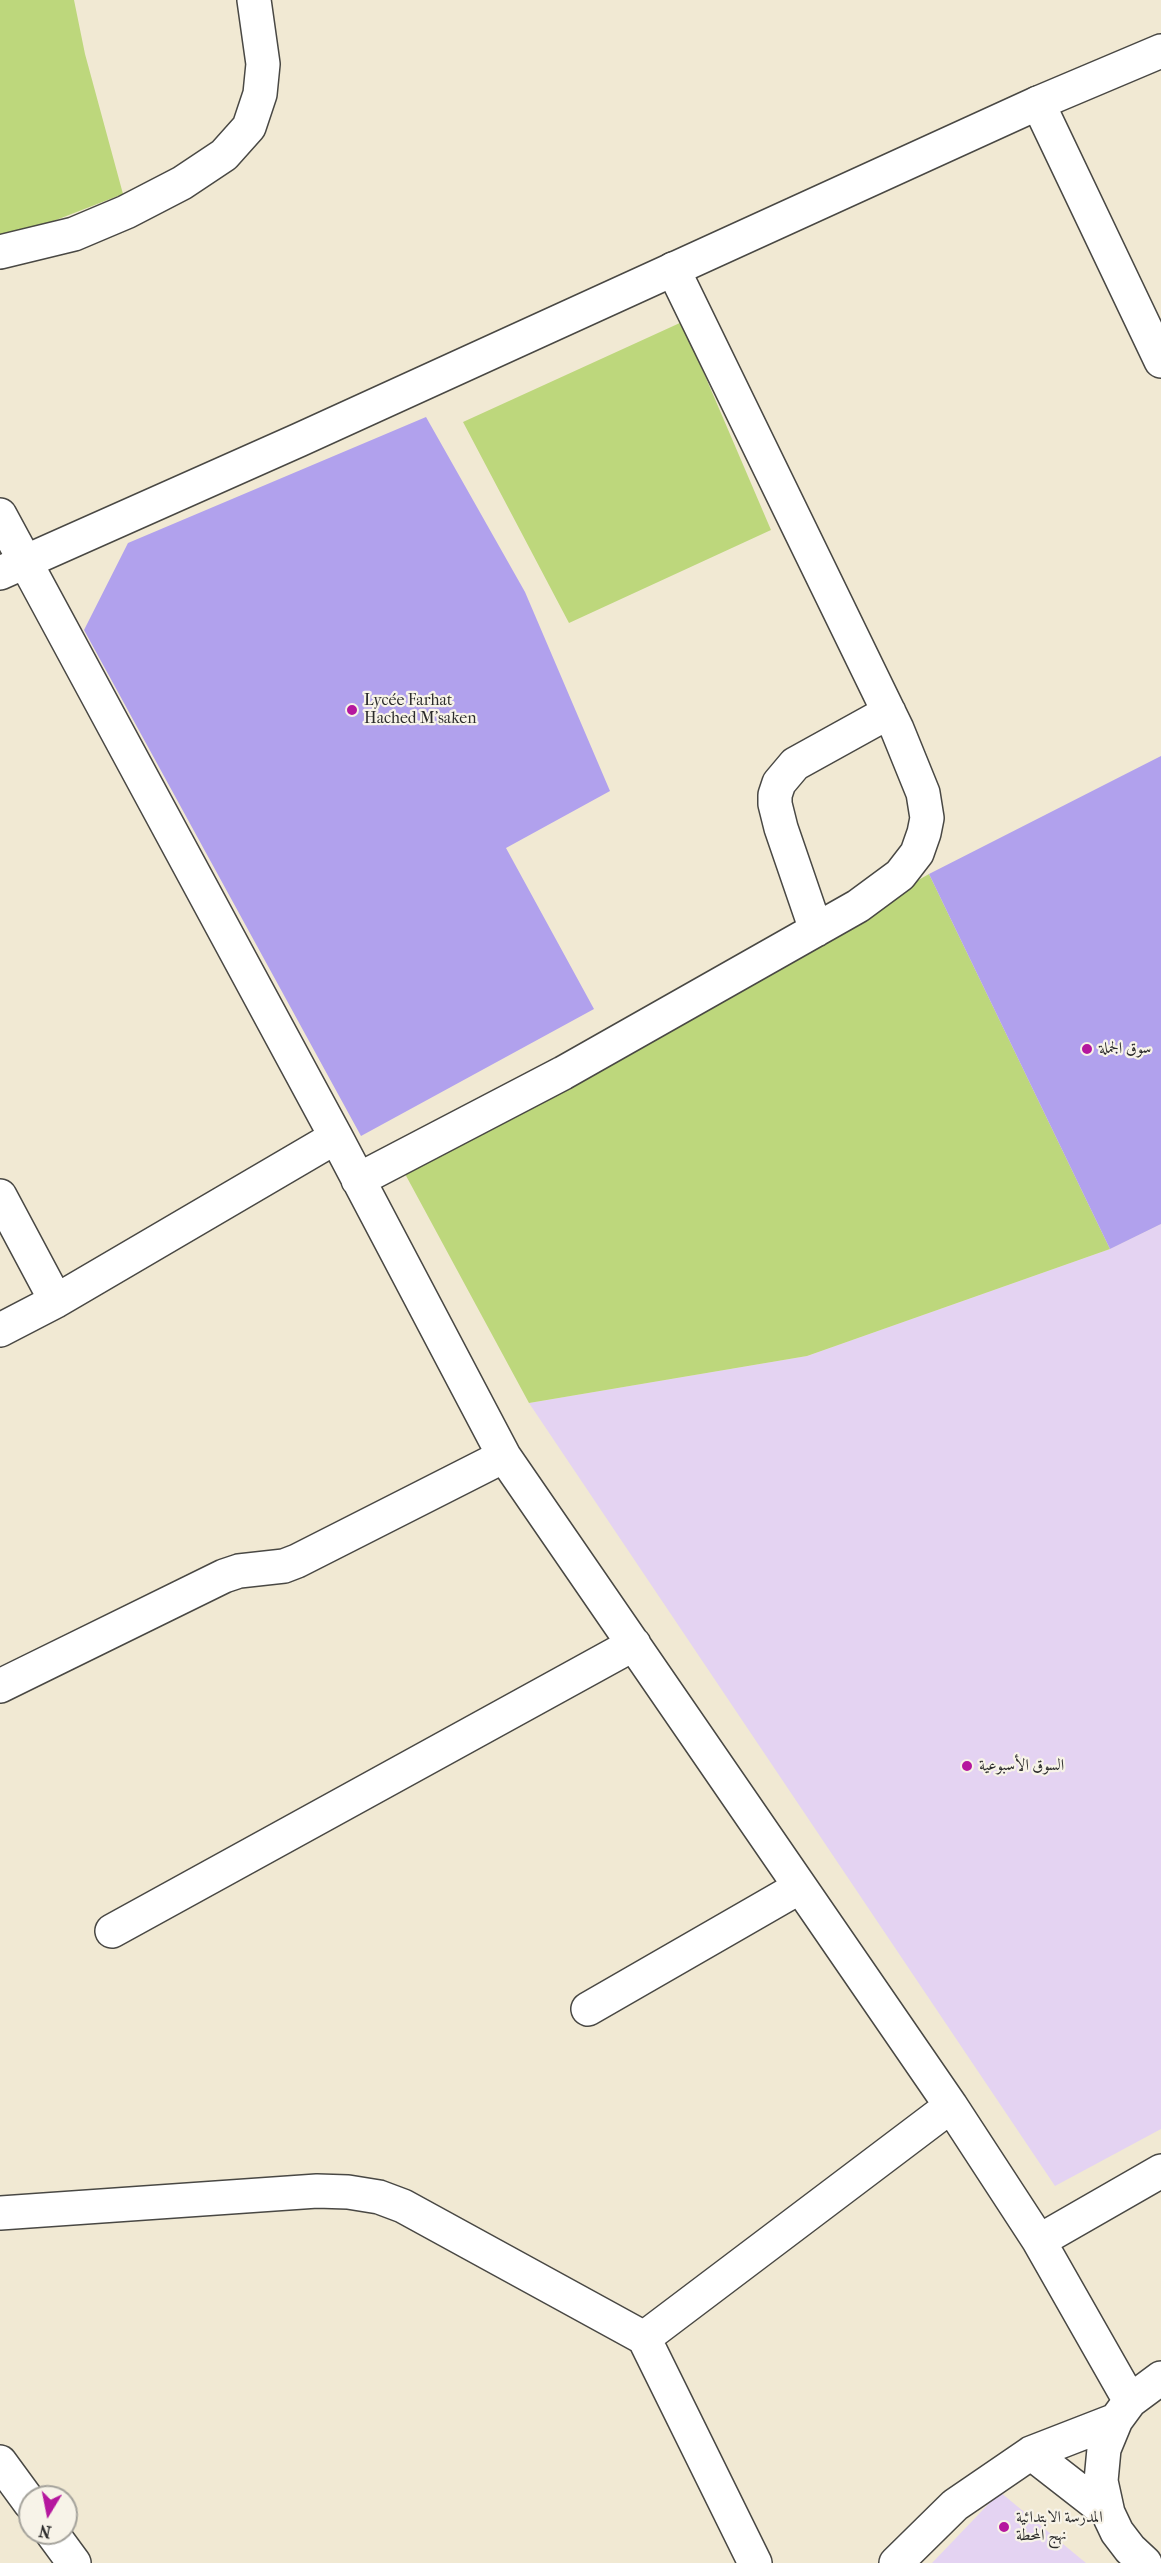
<!DOCTYPE html>
<html>
<head>
<meta charset="utf-8">
<style>
	body { margin:0 }
	#map { position:relative; width:1161px; height:2563px; overflow:hidden; background:#f1e9d3; font-family:"IM FELL French Canon",serif }
	canvas { display:block }
	.north { position:absolute; left:18px; top:2485px; width:60px; height:60px; box-sizing:border-box; background:#f7f3e8; border:2px solid #a5a39c; border-radius:50%; rotate:190deg; font-size:16px; font-weight:700; line-height:24px; text-align:center; color:#2b2b2b }
	.north::after { content:''; display:block; margin:auto; width:21px; height:27px; background:#b5179e; clip-path:polygon(50% 0,100% 100%,50% 72%,0 100%) }
</style>
</head>
<body>
<div id="map">
<canvas width="1161" height="2563"></canvas>
<div class="north">N</div>
</div>
<script>
const ctx = document.querySelector('canvas').getContext('2d');
ctx.lineJoin = 'round';
function paint(path, color) { ctx.fillStyle = color; ctx.fill(path, 'evenodd'); }
const poly = rows => new Path2D(rows.map(r => 'M' + r).join(''));
function trace(path, color, width, dash) { ctx.strokeStyle = color; ctx.lineWidth = width; ctx.lineCap = dash ? 'butt' : 'round'; ctx.setLineDash(dash || []); ctx.stroke(path); }
function label(font, color, halo, rows, align = 'center') {
  ctx.font = font + ' "IM FELL French Canon",Amiri,serif'; ctx.lineWidth = 4.5; ctx.setLineDash([]); ctx.textBaseline = 'middle'; ctx.strokeStyle = halo; ctx.fillStyle = color; for (const [text, x, y, turn = 0] of rows) {
    ctx.save(); ctx.translate(x, y); ctx.rotate((+turn || 0) * Math.PI / 180); ctx.textAlign = isNaN(turn) ? turn : align; if (halo) ctx.strokeText(text, 0, 0); ctx.fillText(text, 0, 0); ctx.restore();
  }
}
const built = poly([
	[1161,1224,1161,2129,1055,2186,529,1403,807,1356,1110,1249],
	[1000,2492,1086,2563,932,2563]
]);
const green = poly([
	[0,0,74,0,85,54,123,194,20,234,0,236],
	[682,322,771,530,569,623,463,422],
	[929,874,1110,1249,807,1356,529,1403,404,1172]
]);
const building = poly([
	[426,417,525,592,610,791,506,848,594,1009,361,1136,84,630,128,543],
	[1161,756,1161,1224,1110,1249,929,874]
]);
const minor = poly([
	[1038,103,1161,361],
	[0,252,74,234,126,212,182,183,224,155,249,127,260,94,263,64,254,0],
	[0,515,336,1137,504,1456,951,2106,1039,2241,1130,2401],
	[816,930,781,828,775,804,775,795,779,783,795,764,889,712],
	[358,1180,563,1073,858,906,900,875,917,853,924,833,927,818,923,793,897,729,673,269],
	[0,1196,56,1301],
	[0,1330,56,1301,336,1137],
	[0,1686,224,1576,239,1571,284,1566,297,1561,504,1456],
	[112,1931,634,1644],
	[588,2009,800,1887],
	[0,2213,317,2191,348,2192,379,2197,403,2206,644,2338,755,2563],
	[1039,2241,1161,2171],
	[644,2338,951,2106],
	[1031,2453,1108,2513],
	[0,2462,30,2503],
	[52,2533,74,2563],
	[896,2563,955,2505,1031,2453,1116,2420],
	[1145,2563,1130,2549,1117,2532,1108,2513,1101,2481,1104,2449,1116,2420,1130,2401,1161,2378]
]);
const major = poly([
	[0,573,299,440,1038,103,1161,51]
]);
const markers = [
	[352,710,6,"#b5179e"],
	[1087,1049,6,"#b5179e"],
	[967,1766,6,"#b5179e"],
	[1004,2527,6,"#b5179e"]
];
const poiNames = [
	["Lycée Farhat",364,701],
	["Hached M'saken",364,719],
	["سوق الجملة",1099,1049],
	["السوق اﻷسبوعية",979,1766],
	["المدرسة الابتدائية",1016,2518],
	["نهج المحطة",1016,2536]
];
paint(built, '#e4d3f2');
paint(green, '#bdd77c');
paint(building, '#b1a1ed');
trace(minor, '#494844', 36);
trace(major, '#494844', 36);
trace(minor, '#fff', 33);
trace(major, '#fff', 33);
for (const [x, y, r, color] of markers) { const dot = new Path2D(); dot.arc(x, y, r, 0, 2 * Math.PI); ctx.fillStyle = color; ctx.fill(dot); trace(dot, '#f7f3e8', 2); }
label('16px', '#2b2b2b', '#f7f3e8', poiNames, 'left');
</script>
</body>
</html>
